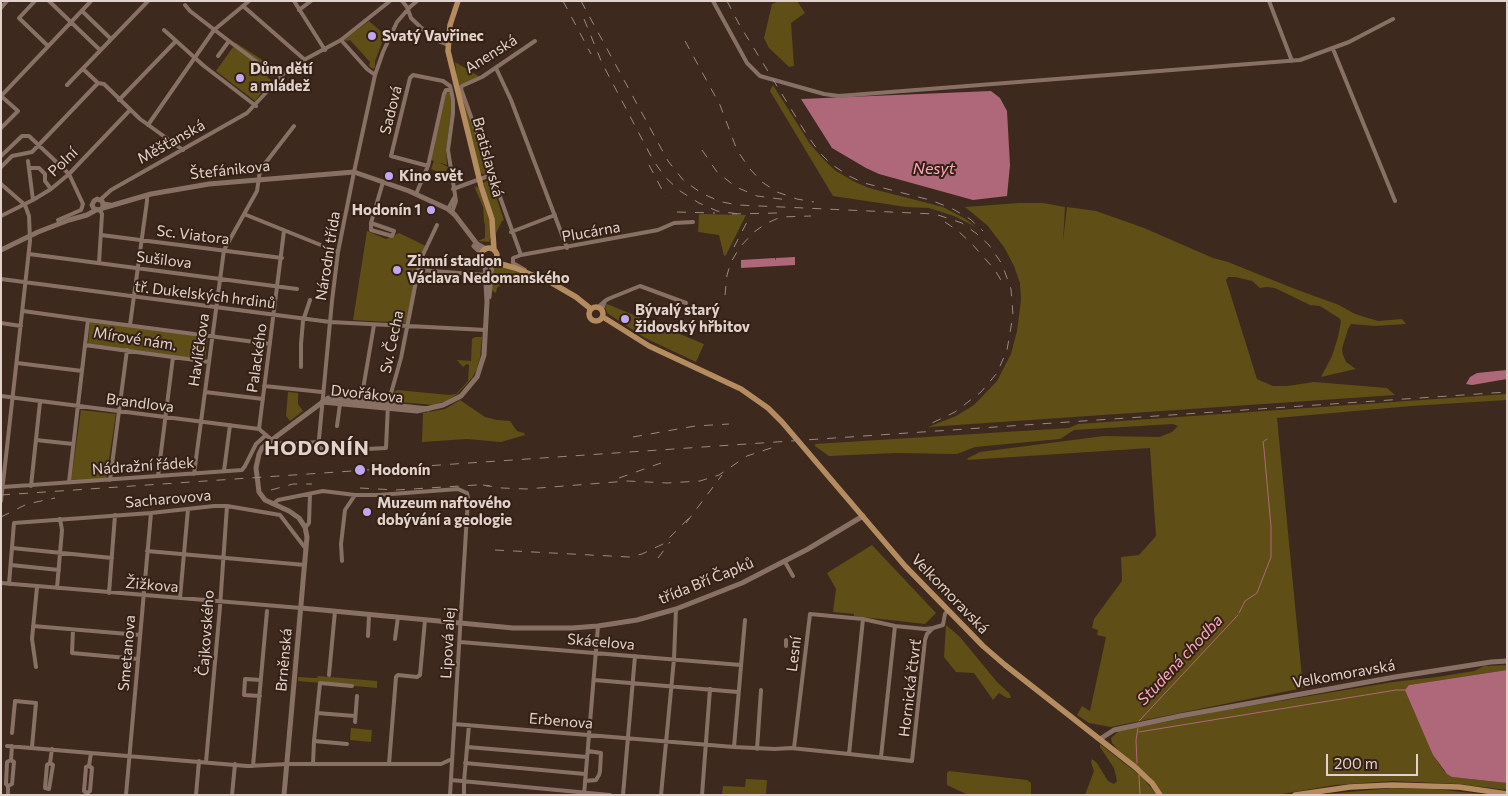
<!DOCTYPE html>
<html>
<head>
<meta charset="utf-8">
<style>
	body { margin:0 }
	#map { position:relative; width:1508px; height:796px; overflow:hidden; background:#3e291e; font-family:Commissioner,sans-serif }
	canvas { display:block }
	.frame { position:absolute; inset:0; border:2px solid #e1d2cb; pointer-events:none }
	.scale { position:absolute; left:1326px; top:754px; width:92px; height:22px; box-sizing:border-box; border:2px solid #e1d2cb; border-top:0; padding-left:6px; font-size:15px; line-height:18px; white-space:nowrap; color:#e1d2cb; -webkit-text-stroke:4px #342015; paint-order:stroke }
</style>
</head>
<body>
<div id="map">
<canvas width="1508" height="796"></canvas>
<div class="frame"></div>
<div class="scale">200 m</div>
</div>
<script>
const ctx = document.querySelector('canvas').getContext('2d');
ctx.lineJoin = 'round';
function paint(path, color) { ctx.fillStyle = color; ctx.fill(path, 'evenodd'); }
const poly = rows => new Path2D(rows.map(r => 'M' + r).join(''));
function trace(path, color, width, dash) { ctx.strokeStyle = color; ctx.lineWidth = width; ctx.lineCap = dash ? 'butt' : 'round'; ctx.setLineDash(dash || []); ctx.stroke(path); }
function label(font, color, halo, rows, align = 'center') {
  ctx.font = font + ' Commissioner,sans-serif'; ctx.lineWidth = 4; ctx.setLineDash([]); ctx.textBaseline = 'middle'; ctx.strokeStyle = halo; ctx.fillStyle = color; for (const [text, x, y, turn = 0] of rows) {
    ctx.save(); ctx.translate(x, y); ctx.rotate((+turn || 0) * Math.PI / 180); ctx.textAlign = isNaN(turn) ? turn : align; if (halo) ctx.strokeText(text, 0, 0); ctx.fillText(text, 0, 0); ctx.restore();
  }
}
const green = poly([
	[779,1,797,1,805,13,791,23,794,66,789,67,785,63,769,48,764,38,772,4],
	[369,21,385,35,375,61,375,67,373,69,369,66,370,62,350,40,347,41,344,40],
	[236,43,275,68,267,77,271,80,255,101,216,71],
	[455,62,480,77,460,86,488,171,486,175,480,173,458,86],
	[773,85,810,144,825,161,836,171,855,182,869,188,943,207,964,218,976,227,954,216,929,208,906,207,833,196,770,91],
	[448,92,450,93,452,105,446,150,447,165,438,162,448,167,444,175,431,169,434,161,431,160,446,93],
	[490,179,504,220,502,221,496,233,494,219,483,183],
	[474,186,479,188,488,210,492,234,489,242,478,241,485,238,485,225,484,221,483,207],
	[1019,203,1043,203,1065,207,1063,241,1067,207,1096,211,1144,228,1213,258,1228,262,1295,289,1339,305,1355,314,1378,321,1402,319,1406,324,1375,326,1351,324,1348,329,1342,349,1343,355,1346,362,1356,369,1321,377,1332,356,1338,337,1341,321,1339,318,1320,306,1310,305,1275,288,1267,287,1260,288,1252,281,1235,277,1228,277,1226,280,1257,379,1273,386,1287,386,1314,382,1387,388,1395,395,928,427,956,416,974,405,997,381,1011,354,1017,331,1021,300,1020,283,1014,266,1004,247,987,225,965,207],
	[699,214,746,215,726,255,724,256,719,235,698,232],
	[367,231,386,239,399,233,426,246,417,278,406,323,353,320],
	[496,265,504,265,521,274,522,276,520,278,507,273,500,279,503,282,497,288,496,293,491,290,494,267],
	[607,304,704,344,696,362,645,338,607,313,605,307],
	[90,321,208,337,205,360,88,344],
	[475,337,482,337,480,358,477,369,472,378,457,394,448,400,434,405,399,402,394,400,393,397,394,392,397,390,449,395,456,394,468,381,469,365,467,364,463,367,457,360,471,361,472,339],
	[288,392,298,393,298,404,303,411,290,421,286,416],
	[1507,394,1507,400,1411,406,1277,418,1303,688,1111,727,1089,723,1077,715,1082,706,1090,711,1106,637,1097,635,1098,630,1092,628,1094,619,1122,581,1121,557,1139,555,1156,536,1150,448,967,460,968,458,980,452,1104,436,1159,437,1172,432,1178,426,1173,424,1074,430,1060,439,975,447,957,454,895,453,829,456,815,446,815,444,1069,428,1078,424],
	[460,400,485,417,497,420,510,421,517,431,524,433,525,435,501,442,467,439,422,442,423,413,445,409],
	[81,410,116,414,106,479,71,481],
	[872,545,936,613,925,624,854,616,854,614,833,612,836,589,827,573],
	[946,625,960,637,997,682,1009,693,1011,697,1010,698,1007,698,999,693,993,700,974,673,956,672,944,657],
	[1507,665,1507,670,1409,685,1433,755,1444,771,1452,777,1507,783,1507,790,1459,784,1392,781,1335,785,1277,795,1163,795,1150,777,1118,750,1112,743,1111,738,1119,731,1220,711,1393,682,1437,677,1474,671,1484,666],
	[318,676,377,681,377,688,298,681,298,677,317,678],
	[351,728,372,730,371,742,350,740],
	[1100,744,1142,777,1157,795,1085,795,1094,771,1091,762,1092,759,1097,763,1108,781,1114,784,1117,781,1114,768,1100,747],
	[949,771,1027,780,1031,783,1031,795,968,795,947,785,947,773],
	[746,779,767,780,766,795,722,795,723,786,745,787],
	[1392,788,1433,789,1491,795,1317,795]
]);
const water = poly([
	[991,91,1000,98,1007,111,1010,165,1007,196,973,200,879,174,866,168,832,148,801,99],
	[795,257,795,265,741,268,741,260,775,258,775,261,776,258],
	[1507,370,1507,379,1472,385,1466,384,1470,377,1477,373],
	[1507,670,1507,783,1452,777,1447,774,1433,755,1405,690,1409,685]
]);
const stream = poly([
	[1239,613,1245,601,1257,593,1271,557,1271,527,1264,449,1263,442,1267,439],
	[1139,721,1238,615],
	[1139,732,1396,690,1407,690],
	[1137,763,1136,740,1138,728],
	[1139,775,1140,795]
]);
const street = poly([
	[35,1,19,18,48,46],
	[49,1,100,50],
	[294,1,325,50],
	[402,1,407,7,411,18,433,39,448,45],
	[417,1,410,7,397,22,383,52,375,75,354,172,338,252,332,301,319,439,319,445,321,449,328,451,386,448,388,404,401,358,420,261,437,225],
	[713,1,747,63,760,76,824,94,839,96,1300,60,1349,42,1393,19],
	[1269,1,1292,61],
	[185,5,190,11,229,41,218,56],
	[243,6,305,60],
	[1,8,7,1],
	[299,10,311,1],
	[82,11,111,39],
	[164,30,204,66,256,106],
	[341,40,367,69,375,75],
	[229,41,257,62],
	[1333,49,1395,201],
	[496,68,511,100,567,248],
	[83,69,98,83],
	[98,83,104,84,140,119,183,150],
	[67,85,148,1],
	[1,96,91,1],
	[1,96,18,111,1,128],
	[119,100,176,41],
	[148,125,214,30,249,1],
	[1,156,22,136,29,136,69,174,83,204],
	[28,161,33,200],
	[428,166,444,94,446,90,451,90],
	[1,167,12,156,32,152,98,83],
	[29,168,39,168,45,174,45,181,51,189],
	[1,184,25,205,29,216,30,241,1,501],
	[453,189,491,175],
	[416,194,428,166,391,156,410,78,413,75,443,81,450,86,451,90,453,100,453,113,448,150,456,201,452,212],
	[100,200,111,190,247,113,289,68,341,40,390,1],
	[448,209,454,198],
	[244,214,338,252],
	[1,216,33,200,51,189,69,174,130,110],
	[58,220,81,210,83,204],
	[371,223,394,231,392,236,371,230,371,223,383,182],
	[511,232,555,215],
	[101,235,282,258],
	[29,254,297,289],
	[521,255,461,89,462,86,482,77,535,41],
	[99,263,102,214,100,210],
	[419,270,486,275],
	[525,270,513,263,513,258,521,255,658,230,674,223,693,222],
	[1,279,330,322,486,330],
	[598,307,605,301],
	[602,309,605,301,608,299,640,286,686,303],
	[23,311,88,320],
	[1,323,21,326],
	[130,325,147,201,147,195],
	[209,362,85,345,88,320,270,344],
	[17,363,82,371],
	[301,367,301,344,303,321,310,300],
	[264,386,322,392],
	[205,392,263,399],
	[1,396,259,429,272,440,278,443,294,444,318,442],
	[361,401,374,325],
	[337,426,340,404],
	[259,429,284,231],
	[36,440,73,444],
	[224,471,230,425],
	[194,474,224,250,257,191,260,170,294,126],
	[158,476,173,357],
	[110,480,127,350],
	[69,482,85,345],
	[31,486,40,402],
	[3,487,242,470,245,466,256,444,266,435],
	[273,504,278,500,323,491,355,495,379,495,458,489,467,493,468,498,450,795],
	[305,528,309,523,310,494],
	[12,548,112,558],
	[147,551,305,565],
	[342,561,341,544,345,510,355,495],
	[785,562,793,576],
	[11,565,59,570],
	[1,583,301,608],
	[9,584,14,523,151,513,214,506,227,506,280,515,306,549],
	[57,588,62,530,60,519],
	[109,593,115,515],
	[180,598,188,509],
	[863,619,895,626,925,629,933,628,927,634,925,640,912,761,849,754,863,619],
	[33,626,140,635],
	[933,628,943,625,945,614,948,610],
	[73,630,72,653,138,659],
	[368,636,369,615],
	[395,639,398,617],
	[460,642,741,665],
	[786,646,786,640],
	[36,667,32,639,37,587],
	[329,675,335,611],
	[594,680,738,692],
	[260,696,244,695,245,679,261,680],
	[317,713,355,716],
	[355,722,357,696],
	[454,724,734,747,775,749,791,748,849,754],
	[12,733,15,701,36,703,32,747],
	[314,741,320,683,352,686],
	[7,746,247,766,288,764,441,764,452,759],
	[467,747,587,757],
	[734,747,745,620],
	[794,748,810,614,863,619],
	[757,749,761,690],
	[881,757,895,626],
	[11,760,7,762,6,784,8,786,12,784,14,762,11,760,12,746],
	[206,762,220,607,227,506],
	[50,763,53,765,49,789,45,788,47,765,50,763],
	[50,763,52,749],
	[465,763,585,774],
	[313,764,314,741,347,744],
	[389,764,396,677,398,675,417,677,420,675,425,620],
	[89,766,92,768,90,791,87,793,84,791,86,767,89,766,91,753],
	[253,766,267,611],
	[451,780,610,795],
	[585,781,596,780,599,775,600,771,601,753,588,751],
	[8,795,8,786],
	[126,795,151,513],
	[196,795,199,761],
	[232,795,235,764],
	[464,795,464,782,469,725],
	[584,795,598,626],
	[623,795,635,656],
	[661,795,674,659,676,609],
	[702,795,710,689]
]);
const secondary = poly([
	[103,204,103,208,99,210,94,209,92,205,94,201,97,199,102,201,103,204,110,205],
	[103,208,151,194,209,184,354,172,409,191,448,209,455,215,477,244,486,249],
	[474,246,482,254],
	[1,250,38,232,69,220,87,215,96,210],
	[489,297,492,263],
	[322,402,417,411,443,405,461,396,477,377,484,355,487,302,485,263],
	[301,608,513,628,572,628,598,626,637,620,676,609,742,583,808,549,863,516],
	[1100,739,1114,730,1180,716,1395,677,1491,662,1507,661],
	[284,795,307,537,305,527,299,518,289,511,265,500,259,492,256,468,259,454,262,448,277,436,328,398,428,409]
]);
const primary = poly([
	[458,1,450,25,448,51,481,186,492,219,494,250],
	'481 256a8 8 0 1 1 16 0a8 8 0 1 1-16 0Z',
	[494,262,515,268,552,283,576,297,591,309],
	'589 314a7 7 0 1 1 14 0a7 7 0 1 1-14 0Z',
	[603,317,649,346,741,389,768,408,782,422,905,566,983,646,1005,665,1135,767,1152,783,1160,795],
	[1295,795,1350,787,1392,785,1459,787,1507,794]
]);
const rail = poly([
	[563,1,591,54],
	[581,1,668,161,684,181,703,194,722,202,738,205,935,214,962,223,977,234,989,245,1002,264,1011,289,1013,315,1007,350,997,373,981,392,955,412,932,423],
	[727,1,739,24,807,135,820,153,831,164,849,176,864,183,930,200,951,208,970,219,983,231],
	[584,19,602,63,653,160,665,177,680,191,699,203,717,211,739,214],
	[685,41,720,105,737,150,749,168,762,182,777,192,797,199,814,202],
	[702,150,717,172,736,187,757,196,788,200],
	[649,165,666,197],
	[677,212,715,213],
	[732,214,777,213],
	[945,222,958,231,972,244,995,270,1005,287],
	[734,247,748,220],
	[725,295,727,275,731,262,740,247,754,232,767,223,781,217,811,216],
	[633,437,695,426,729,424],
	[619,478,661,463],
	[483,485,502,488,526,489,628,481,667,483,700,481,719,475,747,456,774,447],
	[360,488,396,490,476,485,490,486],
	[271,490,293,484,312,484],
	[1,495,1507,392],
	[1,517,27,504,55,498],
	[686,523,722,475],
	[495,550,629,557,642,554,663,544,690,517],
	[658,558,670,542]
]);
const markers = [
	[372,36,5,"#c2a7f2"],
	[240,78,5,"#c2a7f2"],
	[389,176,5,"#c2a7f2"],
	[431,210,5,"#c2a7f2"],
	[397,270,5,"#c2a7f2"],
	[625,319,5,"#c2a7f2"],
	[360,470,6,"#c2a7f2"],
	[367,512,5,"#c2a7f2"]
];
const poiNames = [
	["Svatý Vavřinec",382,36],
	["Dům dětí",250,69],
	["a mládež",250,86],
	["Kino svět",399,176],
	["Hodonín 1",421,210,"right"],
	["Zimní stadion",407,261],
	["Václava Nedomanského",407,278],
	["Bývalý starý",635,310],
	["židovský hřbitov",635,327],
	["Hodonín",371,470],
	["Muzeum naftového",377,503],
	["dobývání a geologie",377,520]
];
const streetNames = [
	["Anenská",491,54,-32],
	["Sadová",391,110,-76],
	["Měšťanská",171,142,-29],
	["Bratislavská",488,157,75],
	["Polní",63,162,-44],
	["Štefánikova",230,170,-6],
	["Plucárna",591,232,-10],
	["Sc. Viatora",193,235,7],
	["Národní třída",328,256,-81],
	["Sušilova",164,260,7],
	["tř. Dukelských hrdinů",205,295,7],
	["Mírové nám.",135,339,9],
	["Sv. Čecha",392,342,-78],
	["Havlíčkova",199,350,-82],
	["Palackého",257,358,-82],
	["Dvořákova",367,394,6],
	["Brandlova",140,403,7],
	["Nádražní řádek",143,466,-4],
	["Sacharovova",168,499,-5],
	["třída Bří Čapků",706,581,-22],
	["Žižkova",152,585,5],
	["Velkomoravská",950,594,46],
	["Čajkovského",206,633,-86],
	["Skácelova",601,642,5],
	["Lipová alej",448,643,-87],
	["Smetanova",127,653,-85],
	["Lesní",794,654,-83],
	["Brněnská",284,660,-85],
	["Velkomoravská",1344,674,-10],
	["Hornická čtvrť",910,688,-83],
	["Erbenova",561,721,5]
];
const waterNames = [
	["Nesyt",934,169],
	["Studená chodba",1180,660,-47]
];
const districtNames = [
	["HODONÍN",317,448]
];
paint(green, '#5f4e16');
paint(water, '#af6879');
trace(stream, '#af6879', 1);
trace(street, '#897064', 4);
trace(secondary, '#897064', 5);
trace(primary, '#b58b60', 5.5);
trace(rail, '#9b8981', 1, [9, 9]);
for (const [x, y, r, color] of markers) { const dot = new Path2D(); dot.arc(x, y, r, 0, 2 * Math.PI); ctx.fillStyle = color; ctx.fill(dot); trace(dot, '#342015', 2); }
label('bold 15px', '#e1d2cb', '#342015', poiNames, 'left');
label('15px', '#e1d2cb', '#342015', streetNames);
label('italic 16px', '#fcaabc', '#342015', waterNames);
ctx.letterSpacing = '1px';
label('bold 20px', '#e1d2cb', '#342015', districtNames);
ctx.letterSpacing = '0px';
</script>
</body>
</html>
